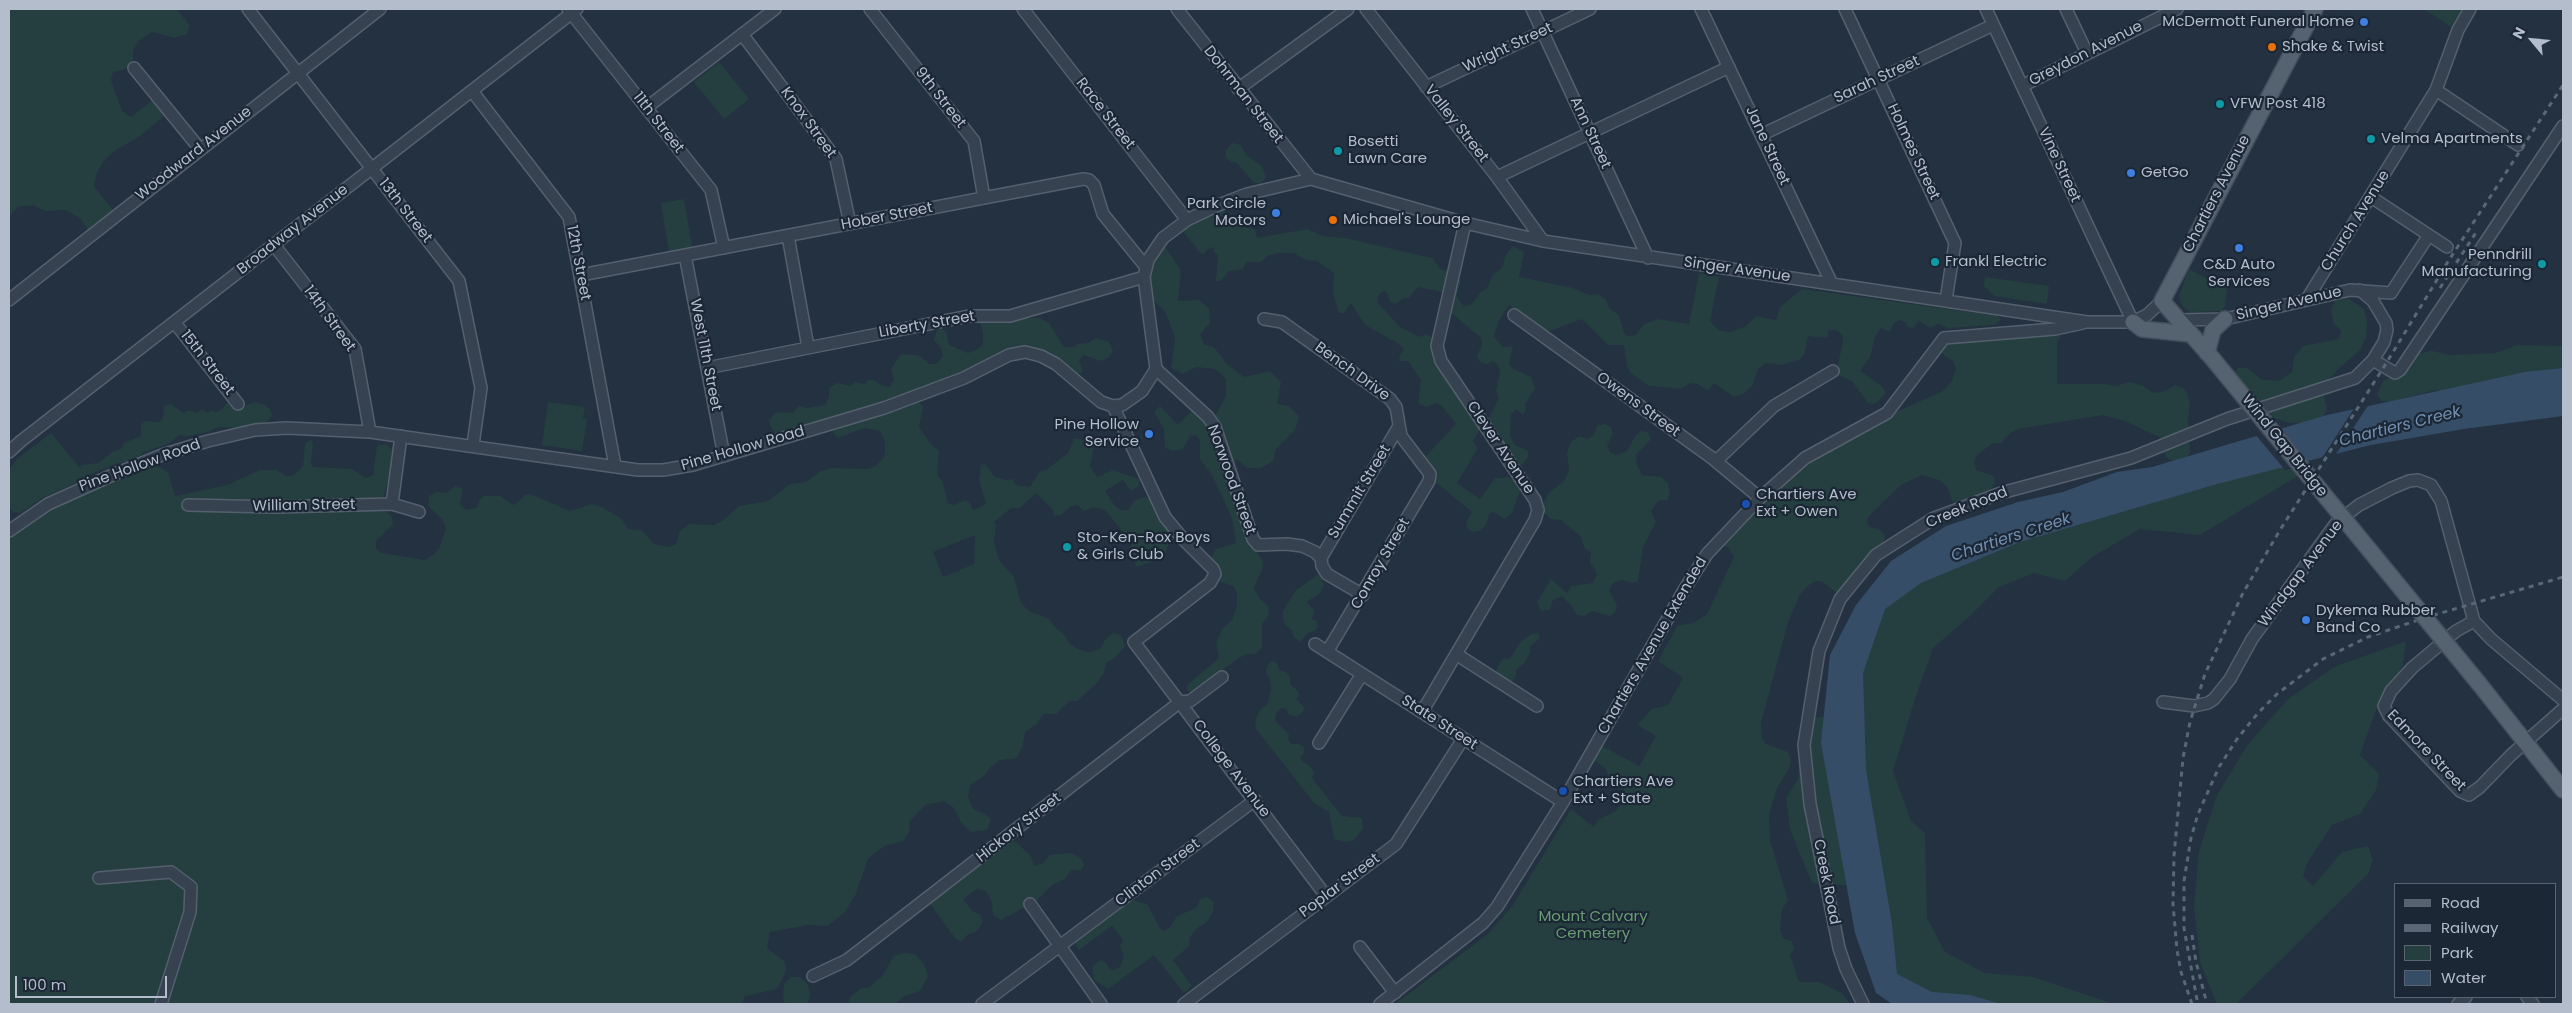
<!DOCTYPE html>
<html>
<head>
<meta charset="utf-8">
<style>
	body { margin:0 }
	#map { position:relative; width:2572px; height:1013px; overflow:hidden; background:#233140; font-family:Poppins,sans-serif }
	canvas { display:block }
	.frame { position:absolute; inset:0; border:10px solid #b4bdcb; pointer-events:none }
	.legend { position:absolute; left:2394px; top:883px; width:162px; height:115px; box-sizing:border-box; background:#1c2735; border:1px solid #596371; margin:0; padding:6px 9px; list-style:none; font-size:15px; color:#b4bdcb }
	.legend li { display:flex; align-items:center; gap:10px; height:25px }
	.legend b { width:25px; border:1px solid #596371 }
	.north { position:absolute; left:2507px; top:15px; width:50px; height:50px; -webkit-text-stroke:4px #1c2735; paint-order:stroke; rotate:298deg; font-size:14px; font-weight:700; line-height:20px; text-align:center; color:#b4bdcb }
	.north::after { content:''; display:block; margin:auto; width:18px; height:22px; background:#b4bdcb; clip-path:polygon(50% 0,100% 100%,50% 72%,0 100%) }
	.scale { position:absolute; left:15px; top:976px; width:152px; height:22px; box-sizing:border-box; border:2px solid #b4bdcb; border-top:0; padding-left:6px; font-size:15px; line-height:18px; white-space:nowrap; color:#b4bdcb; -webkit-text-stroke:4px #1c2735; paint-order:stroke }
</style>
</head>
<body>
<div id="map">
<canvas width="2572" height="1013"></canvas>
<div class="frame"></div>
<ul class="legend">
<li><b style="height:6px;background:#556270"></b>Road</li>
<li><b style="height:6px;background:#596777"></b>Railway</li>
<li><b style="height:14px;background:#253f41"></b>Park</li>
<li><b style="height:14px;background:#364d68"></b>Water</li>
</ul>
<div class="north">N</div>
<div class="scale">100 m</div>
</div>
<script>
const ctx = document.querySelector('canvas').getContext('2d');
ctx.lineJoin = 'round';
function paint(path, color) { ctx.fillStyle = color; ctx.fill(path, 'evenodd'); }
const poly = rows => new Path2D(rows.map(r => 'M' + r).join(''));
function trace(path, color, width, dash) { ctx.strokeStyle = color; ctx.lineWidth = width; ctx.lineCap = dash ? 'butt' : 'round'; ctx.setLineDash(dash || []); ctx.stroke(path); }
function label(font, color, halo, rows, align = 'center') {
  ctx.font = font + ' Poppins,sans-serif'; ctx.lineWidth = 4.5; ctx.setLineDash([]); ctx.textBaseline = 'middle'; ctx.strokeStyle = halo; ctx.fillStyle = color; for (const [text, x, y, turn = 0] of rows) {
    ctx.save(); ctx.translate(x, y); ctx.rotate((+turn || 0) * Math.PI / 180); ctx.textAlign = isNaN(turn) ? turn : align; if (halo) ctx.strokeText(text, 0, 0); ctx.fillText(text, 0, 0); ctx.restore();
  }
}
const green = poly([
	[9,9,177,9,190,26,187,34,175,38,152,32,138,41,133,51,133,61,125,69,113,72,111,80,122,111,131,117,157,97,169,112,140,136,113,152,104,161,97,172,94,186,116,214,91,234,80,218,65,210,46,211,33,205,18,207,9,216],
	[2424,9,2462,9,2451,27],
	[719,62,749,99,724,119,694,82],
	[1232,143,1241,145,1246,155,1262,166,1266,177,1261,184,1254,183,1237,163,1232,162,1226,158,1226,150],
	[684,199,692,248,669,252,661,203],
	[1222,207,1229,218,1242,227,1255,229,1257,238,1308,229,1322,236,1345,238,1432,258,1440,269,1452,272,1447,293,1418,287,1409,298,1404,298,1395,304,1390,302,1388,294,1384,291,1379,294,1377,302,1401,328,1421,337,1426,334,1432,337,1479,422,1479,431,1473,441,1478,448,1457,483,1480,499,1495,478,1509,477,1517,483,1520,491,1512,513,1505,519,1493,512,1490,513,1485,526,1479,531,1472,532,1467,528,1466,523,1472,512,1434,481,1424,458,1456,424,1442,406,1436,403,1427,407,1418,404,1421,380,1408,361,1399,361,1400,354,1404,350,1399,344,1365,325,1351,303,1344,313,1339,313,1333,292,1334,273,1317,261,1307,260,1293,253,1280,253,1269,255,1261,262,1246,262,1243,269,1229,271,1221,281,1216,281,1218,255,1214,252,1214,247,1208,249,1204,254,1200,253,1181,228],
	[1163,244,1181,270,1178,301,1199,300,1209,308,1210,322,1200,335,1204,344,1214,347,1227,364,1244,377,1270,371,1281,382,1277,404,1289,406,1299,416,1295,430,1276,449,1273,461,1261,468,1247,468,1238,460,1223,464,1254,548,1263,561,1262,571,1257,579,1254,589,1260,599,1268,606,1269,615,1262,624,1262,647,1255,654,1246,654,1236,660,1194,692,1187,691,1187,685,1219,658,1216,642,1223,628,1233,619,1237,605,1237,593,1233,586,1212,579,1209,561,1216,549,1236,543,1232,518,1212,475,1200,459,1200,441,1196,435,1190,436,1183,449,1173,451,1165,448,1164,429,1154,412,1160,406,1178,425,1194,408,1214,418,1226,396,1226,379,1215,369,1196,367,1183,374,1171,368,1175,338,1165,311,1151,298,1147,278,1153,258],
	[1513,246,1524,252,1519,277,1573,288,1589,295,1599,294,1606,300,1609,308,1619,315,1624,333,1628,336,1636,335,1644,324,1658,319,1689,324,1699,273,1719,277,1710,321,1718,330,1729,332,1745,327,1756,316,1776,320,1780,307,1802,289,1998,316,2001,320,1994,325,1948,328,1938,324,1930,328,1919,321,1913,328,1908,327,1905,322,1900,320,1894,323,1889,332,1881,328,1875,337,1870,357,1860,371,1883,387,1886,394,1874,404,1868,403,1852,381,1838,375,1837,369,1843,342,1842,334,1836,330,1829,330,1827,338,1808,336,1804,355,1799,360,1781,365,1766,363,1758,369,1752,386,1743,394,1734,397,1714,383,1708,391,1698,384,1690,383,1681,389,1649,386,1632,374,1627,367,1624,345,1608,345,1582,319,1547,332,1509,305,1498,322,1494,337,1503,347,1513,346,1509,363,1513,369,1531,377,1535,388,1525,404,1526,409,1523,415,1517,409,1511,414,1510,436,1515,445,1528,451,1528,457,1519,469,1503,449,1504,442,1500,434,1491,429,1487,422,1499,398,1496,391,1500,371,1497,364,1493,361,1487,364,1480,362,1477,356,1482,344,1481,338,1448,310,1454,278,1461,280,1457,296,1459,300,1464,306,1471,305,1481,292,1487,288,1493,274,1501,269,1507,253],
	[2189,269,2227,289,2225,306,2221,311,2191,312,2185,309,2180,302,2179,295],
	[1985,277,2049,286,2047,304,1994,296,1984,286],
	[2349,299,2364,309,2367,323,2366,338,2359,351,2339,368,2329,380,2324,396,2327,409,2321,421,2313,425,2285,422,2267,415,2234,378,2237,368,2247,368,2261,379,2279,381,2292,372,2294,358,2303,346,2339,339,2341,331,2333,322,2331,309,2336,300],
	[1025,315,1028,318,1040,318,1049,323,1064,347,1074,347,1077,344,1088,343,1096,338,1109,342,1113,351,1109,357,1101,361,1084,355,1079,360,1083,372,1073,376,1019,351,955,381,779,439,770,426,769,420,776,412,793,413,799,406,807,408,825,405,829,397,829,388,837,383,851,386,855,382,865,384,868,380,874,380,883,386,889,387,894,380,891,369,901,354,918,355,930,364,936,364,943,356,941,348,934,340,937,330,942,329,946,332,949,345,968,353,978,349,983,344,983,332,980,324,983,319],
	[2063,330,2057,344,2057,384,2103,384,2116,386,2130,382,2143,386,2154,393,2166,391,2175,385,2185,389,2190,402,2188,421,2190,453,2186,459,2179,462,2168,459,2163,451,2161,438,2125,421,2103,415,2018,429,2009,434,2001,443,1993,443,1977,455,1974,462,1976,470,1994,476,1995,483,1990,490,1978,496,1953,503,1947,487,1939,480,1922,475,1901,485,1868,517,1867,523,1870,527,1880,530,1885,536,1884,544,1841,596,1823,582,1816,581,1810,584,1801,593,1788,622,1761,723,1762,738,1766,744,1788,752,1791,760,1789,769,1777,788,1769,815,1770,840,1788,900,1782,910,1780,930,1783,938,1792,941,1794,949,1790,955,1799,982,1819,982,1842,993,1850,1004,1395,1004,1488,934,1513,905,1571,809,1594,827,1598,820,1617,810,1625,799,1624,788,1611,783,1606,769,1591,758,1599,744,1639,766,1656,736,1637,725,1652,709,1668,705,1683,678,1658,661,1677,626,1693,623,1707,614,1734,557,1729,548,1719,544,1804,463,1892,414,1943,391,1952,381,1956,369,1953,361,1944,356,1941,351,1948,343],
	[2517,345,2563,346,2563,372,2491,379,2486,389,2449,394,2436,390,2393,401,2382,401,2377,395,2383,381,2403,371,2415,354,2432,351,2450,355,2496,353],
	[916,400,923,406,919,427,931,444,939,451,937,475,942,480,948,503,954,505,965,500,969,502,973,510,986,504,979,480,981,464,986,465,995,477,1006,480,1012,479,1016,485,1030,487,1040,471,1046,470,1068,453,1074,438,1084,440,1094,446,1090,466,1097,477,1113,470,1139,479,1139,486,1131,491,1123,480,1105,491,1115,506,1121,510,1128,510,1135,500,1145,497,1154,501,1172,535,1166,551,1158,560,1136,567,1132,547,1127,537,1105,510,1093,507,1084,511,1077,505,1071,506,1061,515,1054,516,1053,510,1036,493,1020,508,1011,508,994,522,996,525,994,542,999,560,1014,577,1021,603,1029,611,1049,619,1055,627,1064,634,1069,643,1078,649,1089,652,1100,649,1105,640,1113,633,1121,635,1125,646,1116,657,1106,663,1104,673,1096,684,1077,701,1069,701,1056,714,1043,714,1037,724,1025,732,1023,745,1017,758,1000,760,990,768,984,776,970,785,968,797,973,809,983,813,991,819,987,830,971,832,961,822,953,807,944,801,925,805,909,822,910,831,903,841,884,846,868,859,855,896,844,913,827,926,808,925,770,932,767,948,785,962,786,971,777,989,745,996,741,1004,9,1004,9,533,25,519,118,478,121,480,156,466,168,472,175,496,227,485,260,470,277,470,286,476,293,476,303,466,305,443,311,440,313,443,311,464,314,467,352,469,366,478,373,475,377,446,387,444,392,449,391,470,382,503,386,512,391,515,393,524,376,541,376,549,382,553,424,560,432,556,439,549,446,528,442,519,428,506,429,496,437,492,447,493,455,486,463,489,460,505,466,510,476,508,480,499,484,496,500,496,514,505,525,495,530,494,570,511,591,504,602,507,622,519,628,529,642,530,654,544,669,547,676,544,680,531,689,524,714,525,722,521,739,506,768,501,790,484,806,482,821,471,833,468,868,469,876,466,884,457,885,449,885,442,880,431,864,428,838,438,833,433,835,425],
	[975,535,974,564,943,577,933,552],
	[229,401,241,407,255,402,263,404,270,409,272,415,269,420,261,424,253,423,248,428,219,427,208,432,188,436,180,435,168,444,144,452,135,460,118,463,86,476,87,478,44,497,20,513,13,512,9,508,9,470,17,459,51,433,80,468,82,465,98,463,114,451,121,449,124,443,141,436,141,424,146,421,159,422,163,418,164,406,171,404,183,413,188,410,197,413,202,409,207,413,210,410,216,412,222,409],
	[548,402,585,407,583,418,587,419,582,451,542,445],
	[1604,424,1611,427,1613,434,1607,445,1610,452,1616,455,1627,451,1635,436,1641,431,1648,432,1651,439,1636,455,1637,465,1642,475,1661,477,1668,483,1670,493,1667,500,1659,500,1651,511,1656,522,1643,547,1638,581,1632,583,1622,580,1613,583,1609,590,1617,605,1615,612,1610,616,1592,611,1584,616,1577,615,1571,605,1562,596,1553,600,1550,610,1541,611,1537,602,1551,579,1567,593,1571,586,1593,583,1597,574,1590,562,1591,552,1585,549,1581,537,1561,520,1551,519,1542,511,1544,502,1549,493,1564,481,1569,470,1567,453,1571,442,1579,436,1588,439,1594,435,1597,426],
	[2293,454,2303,473,2200,535,2140,529,2092,557,2065,581,2034,573,1999,587,1968,618,1933,648,1914,702,1893,771,1911,821,1925,833,1927,918,1945,952,1985,973,2034,977,2114,1004,1959,1004,1899,983,1868,887,1812,883,1790,830,1786,798,1798,779,1803,718,1843,716,1866,619,1915,557],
	[1319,574,1324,585,1320,593,1307,602,1314,610,1312,619,1317,621,1318,626,1315,631,1309,632,1300,642,1293,636,1292,630,1286,626,1283,620,1283,611,1296,590],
	[1539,633,1540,638,1530,647,1530,653,1525,662,1516,670,1516,676,1510,685,1495,673,1499,664,1504,658,1508,659,1512,656,1520,642,1532,634],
	[2406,641,2403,665,2379,701,2360,755,2379,774,2376,790,2360,814,2332,825,2307,863,2303,876,2313,886,2342,852,2368,846,2373,860,2368,874,2236,1004,2217,1004,2200,963,2194,906,2199,851,2217,795,2248,744,2288,699,2334,667],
	[1272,661,1277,663,1279,670,1286,672,1290,678,1290,684,1298,691,1299,696,1296,699,1305,708,1301,714,1295,716,1289,715,1286,709,1281,708,1276,714,1275,721,1289,734,1288,739,1291,744,1298,744,1304,747,1304,753,1300,757,1302,761,1310,766,1314,773,1312,778,1342,816,1362,818,1363,828,1353,841,1345,842,1334,839,1329,812,1314,803,1256,729,1255,722,1257,716,1261,709,1267,705,1271,691,1270,680,1266,672,1268,664],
	[1010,840,1017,843,1031,856,1034,866,1042,864,1050,855,1071,853,1081,858,1084,865,1081,870,1071,870,1065,879,1052,885,1038,900,1001,920,993,915,992,902,986,891,977,889,963,899,973,912,980,914,983,922,976,932,967,935,961,942,955,938,928,901],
	[1207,897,1214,902,1213,912,1207,922,1196,929,1190,937,1189,946,1173,960,1192,986,1184,993,1154,955,1108,989,1094,980,1092,968,1096,963,1100,960,1105,962,1110,969,1114,970,1120,967,1124,957,1120,946,1123,940,1112,926,1079,950,1075,944,1074,940,1128,898,1148,905,1159,927,1164,931,1169,928,1177,916,1196,908,1200,899],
	[904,953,915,954,924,964,928,976,920,991,902,997,896,1004,848,1004,850,997,860,989,869,987,882,976,894,956],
	[791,977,800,977,808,984,810,995,808,1004,785,1004,783,996,784,984]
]);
const water = poly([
	[2563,368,2563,416,2464,429,2371,445,2217,484,2020,542,1921,583,1885,609,1863,673,1866,770,1892,924,1897,974,1932,992,1970,995,2001,1004,1892,1004,1876,993,1855,933,1821,743,1830,655,1856,605,1891,561,1946,526,2018,502,2063,492,2117,472,2152,467,2327,415,2525,372]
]);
const pier = poly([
	[2369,404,2334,457,2320,461,2355,407],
	[2279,427,2308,464,2285,470,2255,434]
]);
const minor = poly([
	[248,9,459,281,481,388,473,445],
	[568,9,711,190,724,248],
	[870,9,974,141,984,198],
	[1023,9,1187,220],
	[1177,9,1311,179],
	[1366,9,1497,177,1543,241],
	[1532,9,1648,258],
	[1701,9,1832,284],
	[1845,9,1955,243,1946,300],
	[1986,9,2133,322],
	[2066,9,2087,53],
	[742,34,836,159,850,224],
	[134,68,200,149],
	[2022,86,2177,9],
	[1426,87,1590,9],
	[1238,89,1348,9],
	[2436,90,2518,145],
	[472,91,569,217,615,466],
	[646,108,775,9],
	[1761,135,1993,25],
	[1497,177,1729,67],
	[2371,197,2447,247],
	[788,236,808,347],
	[274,245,355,349,370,432],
	[685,255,724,456],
	[581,275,1083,179,1089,180,1094,185,1103,214,1146,267],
	[2307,299,2436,90,2458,30,2470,9],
	[9,300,380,9],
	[1514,315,1712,458,1760,498],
	[1264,319,1282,322,1390,399,1396,407,1401,436,1430,474,1429,481,1327,652],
	[2178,320,2225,319,2350,290,2391,293,2429,235],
	[175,323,238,404],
	[2373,360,2395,373,2400,370,2563,126],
	[707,368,969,316,1010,316,1144,277],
	[1156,369,1208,417,1215,427,1253,539,1258,545,1287,544,1302,546,1315,552,1321,558,1322,566,1327,574,1363,595],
	[1113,406,1165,517,1183,539,1213,569,1215,574,1210,583,1134,642,1326,896],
	[9,452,21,441,577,9],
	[1716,461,1774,406,1833,371],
	[392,504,401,436],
	[188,505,275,507,392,504,419,512],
	[9,531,48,504,117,473,162,455,208,441,255,430,287,428,370,432,638,470,663,470,693,465,884,408,964,378,1009,355,1025,352,1041,356,1056,364,1101,402,1113,406,1122,405,1142,391,1156,369,1144,277,1148,260,1163,238,1187,220,1216,206,1247,194,1311,179,1465,223,1543,241,2087,322,2133,322,2147,315,2162,301],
	[1321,558,1399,426],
	[2474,621,2456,631,2412,668,2391,691,2384,706,2389,716,2460,791,2469,795,2480,787,2511,755,2563,709],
	[1315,644,1563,802],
	[1456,654,1537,706],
	[2163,702,2194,706,2208,703,2214,699,2230,679,2252,639,2336,523,2359,505,2392,488,2409,481,2418,480,2431,485,2441,501,2474,621,2491,639,2563,700],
	[1422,712,1535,520,1538,510,1535,500,1441,361,1437,346,1465,223],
	[1319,743,1362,674],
	[99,878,171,872,191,887,190,912,161,1004],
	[1030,904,1101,1004],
	[1360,947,1395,993],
	[813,976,847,960,1180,702,1190,701,1222,677],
	[2527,997,2533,1004],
	[982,1004,1255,800],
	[1184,1004,1396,844,1463,739],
	[1380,1004,1483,923,1497,907,1563,802,1684,590,1707,554,1760,498,1805,458,1887,413,1944,338,2055,329,2083,323],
	[1863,1004,1846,969,1839,948,1810,804,1804,745,1819,651,1840,599,1876,555,1934,518,2001,493,2131,458,2227,419,2355,378,2373,360,2384,342,2387,330,2386,323,2373,301,2360,290],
	[2458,1004,2466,997]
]);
const major = poly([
	[2133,322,2142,329,2190,334],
	[2207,353,2213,330,2225,319],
	[2212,358,2162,301,2315,9],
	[2481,686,2563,790]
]);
const rail = poly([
	[2440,288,2477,231],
	[2192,935,2196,962,2207,1004],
	[2197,1000,2184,928,2184,881,2191,838,2198,814,2219,767,2237,739,2258,713,2277,694,2323,659,2368,637,2424,618,2563,577],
	[2192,1004,2181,972,2177,950,2173,904,2174,856,2183,758,2190,722,2205,674,2243,593,2280,530,2387,362,2449,260,2563,85]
]);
const majorBridge = poly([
	[2212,358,2481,686]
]);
const markers = [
	[2364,22,5,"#3f7fe0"],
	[2272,47,5,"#e8710a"],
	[2220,104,5,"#0f9aa8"],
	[2371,139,5,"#0f9aa8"],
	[1338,151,5,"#0f9aa8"],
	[2131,173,5,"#3f7fe0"],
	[1276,213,5,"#3f7fe0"],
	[1333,220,5,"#e8710a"],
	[2239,248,5,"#3f7fe0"],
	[1935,262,5,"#0f9aa8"],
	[2542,264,5,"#0f9aa8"],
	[1149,434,5,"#3f7fe0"],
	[1746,504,5,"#1a4fb4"],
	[1067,547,5,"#0f9aa8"],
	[2306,620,5,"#3f7fe0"],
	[1563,791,5,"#1a4fb4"]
];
const poiNames = [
	["McDermott Funeral Home",2354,22,"right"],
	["Shake & Twist",2282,47],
	["VFW Post 418",2230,104],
	["Velma Apartments",2381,139],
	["Bosetti",1348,142],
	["Lawn Care",1348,159],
	["GetGo",2141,173],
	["Park Circle",1266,204,"right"],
	["Motors",1266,221,"right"],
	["Michael's Lounge",1343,220],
	["Penndrill",2532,255,"right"],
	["Manufacturing",2532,272,"right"],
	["Frankl Electric",1945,262],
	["C&D Auto",2239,265,"center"],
	["Services",2239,282,"center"],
	["Pine Hollow",1139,425,"right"],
	["Service",1139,442,"right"],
	["Chartiers Ave",1756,495],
	["Ext + Owen",1756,512],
	["Sto-Ken-Rox Boys",1077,538],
	["& Girls Club",1077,555],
	["Dykema Rubber",2316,611],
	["Band Co",2316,628],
	["Chartiers Ave",1573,782],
	["Ext + State",1573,799]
];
const streetNames = [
	["Wright Street",1508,48,-25],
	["Greydon Avenue",2086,54,-27],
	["Sarah Street",1877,80,-25],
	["Dohrman Street",1243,95,52],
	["9th Street",940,98,52],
	["Race Street",1105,114,52],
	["11th Street",658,123,52],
	["Knox Street",808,123,54],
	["Valley Street",1456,124,52],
	["Ann Street",1590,133,65],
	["Jane Street",1767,146,65],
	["Holmes Street",1913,152,65],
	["Woodward Avenue",194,154,-38],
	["Vine Street",2059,165,65],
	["Chartiers Avenue",2217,194,-63],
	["13th Street",405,211,52],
	["Hober Street",887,217,-11],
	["Church Avenue",2356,221,-58],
	["Broadway Avenue",293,230,-38],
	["12th Street",578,263,79],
	["Singer Avenue",1737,270,8],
	["Singer Avenue",2289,304,-13],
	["14th Street",329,319,54],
	["Liberty Street",927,325,-10],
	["West 11th Street",705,355,79],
	["15th Street",207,363,52],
	["Bench Drive",1352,372,36],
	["Owens Street",1638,405,36],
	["Wind Gap Bridge",2284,446,51],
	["Clever Avenue",1500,448,56],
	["Pine Hollow Road",743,449,-16],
	["Pine Hollow Road",140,466,-20],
	["Norwood Street",1231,480,70],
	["Summit Street",1360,492,-59],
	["William Street",304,506,-1],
	["Creek Road",1967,508,-22],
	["Conroy Street",1381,564,-60],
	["Windgap Avenue",2301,574,-53],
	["Chartiers Avenue Extended",1653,646,-60],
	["State Street",1439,723,33],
	["Edmore Street",2426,751,46],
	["College Avenue",1231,769,53],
	["Hickory Street",1019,828,-38],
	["Clinton Street",1158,873,-37],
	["Creek Road",1826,882,79],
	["Poplar Street",1340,886,-37]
];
const parkNames = [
	["Mount Calvary",1593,917],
	["Cemetery",1593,934]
];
const waterNames = [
	["Chartiers Creek",2400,427,-14],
	["Chartiers Creek",2011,538,-18]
];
paint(green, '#253f41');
paint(water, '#364d68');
paint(pier, '#233140');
trace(minor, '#55606e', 14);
trace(major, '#444e5c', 18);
trace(minor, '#374250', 11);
trace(major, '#556270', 15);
trace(rail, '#596777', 3, [5, 5]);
trace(majorBridge, '#444e5c', 18, []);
trace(majorBridge, '#556270', 15);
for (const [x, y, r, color] of markers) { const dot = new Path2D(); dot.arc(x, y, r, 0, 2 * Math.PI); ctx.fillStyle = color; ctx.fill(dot); trace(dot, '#1c2735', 2); }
label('15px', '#b4bdcb', '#1c2735', poiNames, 'left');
label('15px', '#b4bdcb', '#1c2735', streetNames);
label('15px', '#699d73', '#1c2735', parkNames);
label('italic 16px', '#728fb0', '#1c2735', waterNames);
</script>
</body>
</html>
